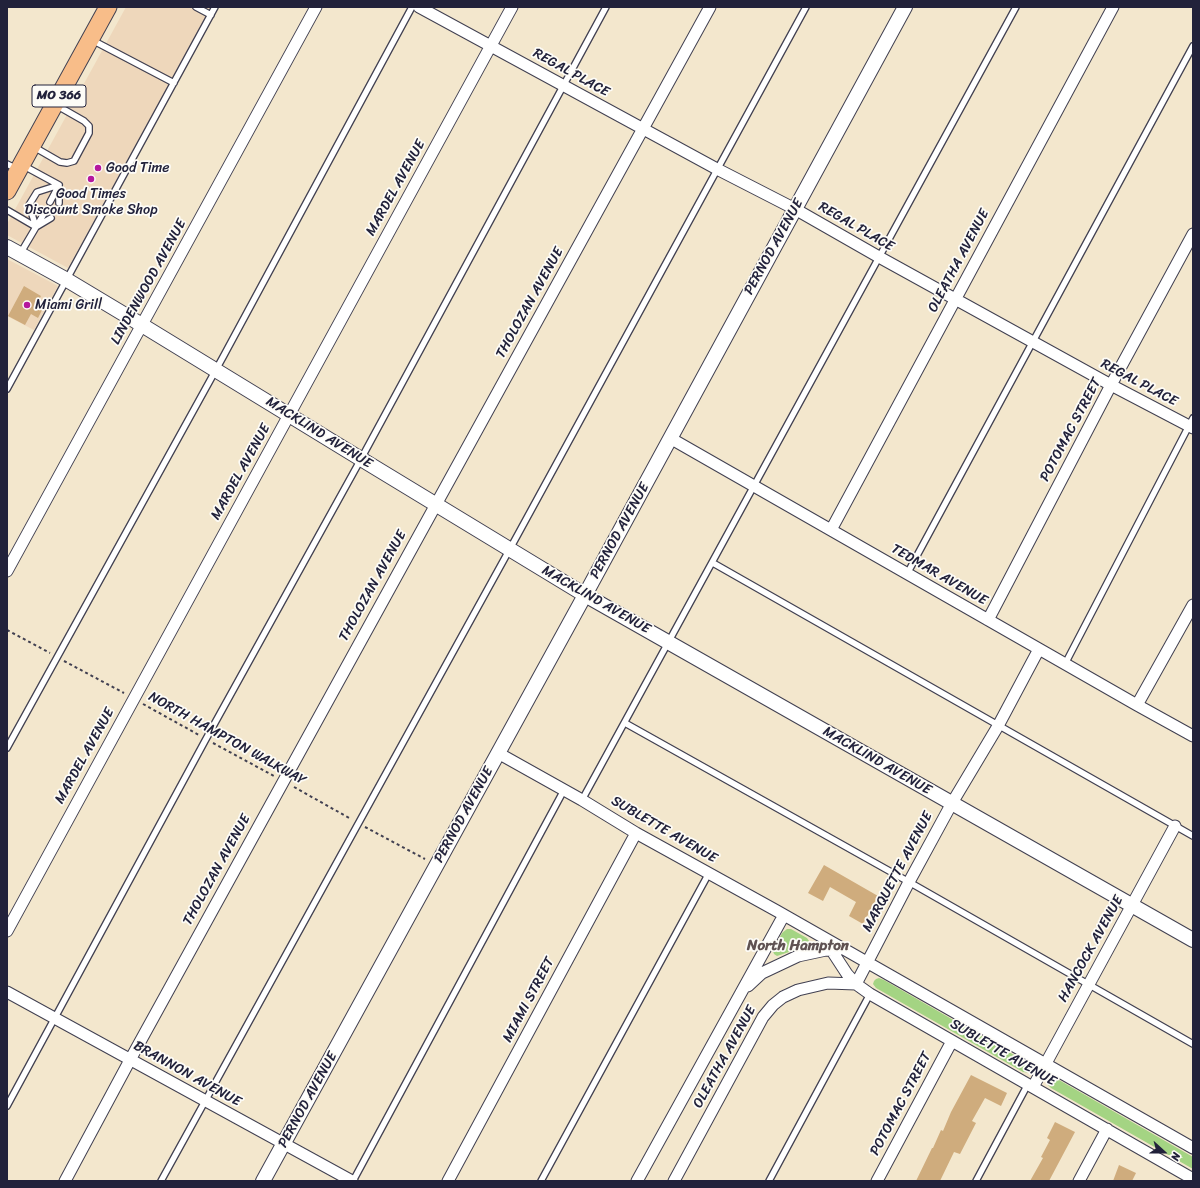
<!DOCTYPE html>
<html>
<head>
<meta charset="utf-8">
<style>
	body { margin:0 }
	#map { position:relative; width:1200px; height:1188px; overflow:hidden; background:#f3e7cd; font-family:Sriracha,sans-serif }
	canvas { display:block }
	.frame { position:absolute; inset:0; border:8px solid #22223b; pointer-events:none }
	.north { position:absolute; left:1144px; top:1132px; width:40px; height:40px; -webkit-text-stroke:3px #fdfcf7; paint-order:stroke; rotate:111deg; font-size:11px; font-weight:700; line-height:16px; text-align:center; color:#22223b }
	.north::after { content:''; display:block; margin:auto; width:14px; height:18px; background:#22223b; clip-path:polygon(50% 0,100% 100%,50% 72%,0 100%) }
</style>
</head>
<body>
<div id="map">
<canvas width="1200" height="1188"></canvas>
<div class="frame"></div>
<div class="north">N</div>
</div>
<script>
const ctx = document.querySelector('canvas').getContext('2d');
ctx.lineJoin = 'round';
function paint(path, color) { ctx.fillStyle = color; ctx.fill(path, 'evenodd'); }
const poly = rows => new Path2D(rows.map(r => 'M' + r).join(''));
function trace(path, color, width, dash) { ctx.strokeStyle = color; ctx.lineWidth = width; ctx.lineCap = dash ? 'butt' : 'round'; ctx.setLineDash(dash || []); ctx.stroke(path); }
function label(font, color, halo, rows, align = 'center') {
  ctx.font = font + ' Sriracha,sans-serif'; ctx.lineWidth = 3.5; ctx.setLineDash([]); ctx.textBaseline = 'middle'; ctx.strokeStyle = halo; ctx.fillStyle = color; for (const [text, x, y, turn = 0] of rows) {
    ctx.save(); ctx.translate(x, y); ctx.rotate((+turn || 0) * Math.PI / 180); ctx.textAlign = isNaN(turn) ? turn : align; if (halo) ctx.strokeText(text, 0, 0); ctx.fillText(text, 0, 0); ctx.restore();
  }
}
const built = poly([
	[126,7,211,7,68,268,7,235,7,224],
	[7,259,58,286,34,330,7,316]
]);
const green = poly([
	[787,929,791,929,807,938,809,941,808,945,804,947,777,956,774,954,773,951,782,933],
	[879,978,884,980,1028,1063,1032,1066,1033,1070,1030,1073,1023,1072,876,988,873,984,874,981,876,979],
	[1051,1078,1059,1080,1193,1157,1193,1169,1051,1088,1047,1084,1048,1080]
]);
const building = poly([
	[24,286,41,296,37,303,44,306,38,318,31,314,25,325,8,316],
	[824,865,878,896,863,924,849,916,856,902,830,887,823,901,808,893],
	[971,1075,1007,1093,1001,1106,985,1098,972,1121,976,1123,960,1154,954,1152,940,1181,916,1181,932,1148,933,1148,941,1130,943,1131,951,1112],
	[1055,1122,1075,1132,1049,1181,1030,1181,1043,1158,1041,1157,1050,1140,1047,1138],
	[1119,1165,1136,1173,1132,1181,1113,1181]
]);
const path = poly([
	[7,630,50,653],
	[64,661,124,693],
	[143,704,199,735],
	[213,743,274,776],
	[294,787,351,819],
	[365,827,425,859]
]);
const service = poly([
	[196,7,211,15],
	[92,40,174,83],
	[34,147,60,162,67,163,74,161,89,133,89,126,84,121,56,105],
	[7,164,17,169],
	[24,166,59,185,50,202],
	[7,210,36,227,45,212],
	[51,218,36,227,29,205,37,192,59,185,59,203],
	[20,254,36,227],
	[7,389,215,7],
	[713,563,1193,836],
	[907,574,1193,46],
	[1065,664,1193,418],
	[625,723,909,882,1193,1044],
	[7,748,223,357,412,7],
	[582,800,1016,7],
	[7,1106,206,739,361,459,606,7],
	[161,1181,517,536,806,7],
	[353,1181,564,790],
	[541,1181,709,873],
	[769,1181,870,994],
	[976,1181,1028,1084]
]);
const minor = poly([
	[419,7,717,169,795,209,879,257,1111,385,1193,428],
	[670,438,1137,705,1193,736],
	[831,530,1113,7],
	[7,571,316,7],
	[988,620,1111,385,1193,234],
	[1137,705,1193,605],
	[498,753,582,800,636,833,777,911,1193,1148],
	[7,931,512,7],
	[824,940,832,951,847,974,856,984,870,994,1193,1179],
	[748,986,762,973,798,956,826,950,837,951],
	[7,992,352,1181],
	[1033,1087,1175,826],
	[65,1181,130,1060,710,7],
	[448,1181,636,833],
	[637,1181,784,915],
	[674,1181,763,1017,773,1005,783,997,798,990,828,983,856,984,909,882,952,803,998,726,1039,649],
	[877,1181,952,1041],
	[1079,1181,1107,1129]
]);
const tertiary = poly([
	[7,247,67,280,132,319,361,459,585,595,1193,940],
	[263,1181,585,595,905,7]
]);
const primary = poly([
	[7,191,108,7]
]);
const markers = [
	[98,168,4,"#b5179e"],
	[91,179,4,"#b5179e"],
	[27,305,4,"#b5179e"]
];
const shields = [
	[59,96,54]
];
const shieldNames = [
	["MO 366",59,96]
];
const streetNames = [
	["REGAL PLACE",571,73,29],
	["MARDEL AVENUE",396,188,-61],
	["REGAL PLACE",856,227,30],
	["PERNOD AVENUE",774,247,-61],
	["OLEATHA AVENUE",959,261,-62],
	["LINDENWOOD AVENUE",149,282,-61],
	["THOLOZAN AVENUE",530,303,-61],
	["REGAL PLACE",1139,383,28],
	["POTOMAC STREET",1071,430,-62],
	["MACKLIND AVENUE",319,433,32],
	["MARDEL AVENUE",241,472,-61],
	["PERNOD AVENUE",620,531,-61],
	["TEDMAR AVENUE",939,575,30],
	["THOLOZAN AVENUE",373,586,-61],
	["MACKLIND AVENUE",596,600,30],
	["NORTH HAMPTON WALKWAY",227,739,29],
	["MARDEL AVENUE",85,756,-61],
	["MACKLIND AVENUE",877,761,30],
	["PERNOD AVENUE",464,815,-61],
	["SUBLETTE AVENUE",664,830,30],
	["THOLOZAN AVENUE",217,870,-61],
	["MARQUETTE AVENUE",898,872,-62],
	["HANCOCK AVENUE",1091,949,-61],
	["MIAMI STREET",529,1000,-62],
	["SUBLETTE AVENUE",1003,1053,30],
	["OLEATHA AVENUE",725,1057,-61],
	["BRANNON AVENUE",187,1074,29],
	["PERNOD AVENUE",308,1100,-61],
	["POTOMAC STREET",901,1104,-62]
];
const poiNames = [
	["Good Time",106,168],
	["Good Times",91,194,"center"],
	["Discount Smoke Shop",91,210,"center"],
	["Miami Grill",35,305]
];
const neighbourhoodNames = [
	["North Hampton",798,946]
];
paint(built, '#eed7bb');
paint(green, '#a4d483');
paint(building, '#cfac7d');
trace(service, '#414051', 8);
trace(minor, '#414051', 13);
trace(tertiary, '#414051', 16);
trace(primary, '#414051', 19);
trace(path, '#414051', 2, [3, 3]);
trace(service, '#fff', 5.5);
trace(minor, '#fff', 11);
trace(tertiary, '#fff', 14);
trace(primary, '#f8bd89', 17);
for (const [x, y, r, color] of markers) { const dot = new Path2D(); dot.arc(x, y, r, 0, 2 * Math.PI); ctx.fillStyle = color; ctx.fill(dot); trace(dot, '#fdfcf7', 1.5); }
for (const [x, y, w] of shields) { const box = new Path2D(); box.roundRect(x - w / 2, y - 11, w, 22, 3); ctx.fillStyle = '#fdfcf7'; ctx.fill(box); trace(box, '#22223b', 1); }
label('bold 13px', '#22223b', null, shieldNames);
label('14px', '#22223b', '#fdfcf7', streetNames);
label('14px', '#22223b', '#fdfcf7', poiNames, 'left');
label('bold 15px', '#5f5252', '#fdfcf7', neighbourhoodNames);
</script>
</body>
</html>
